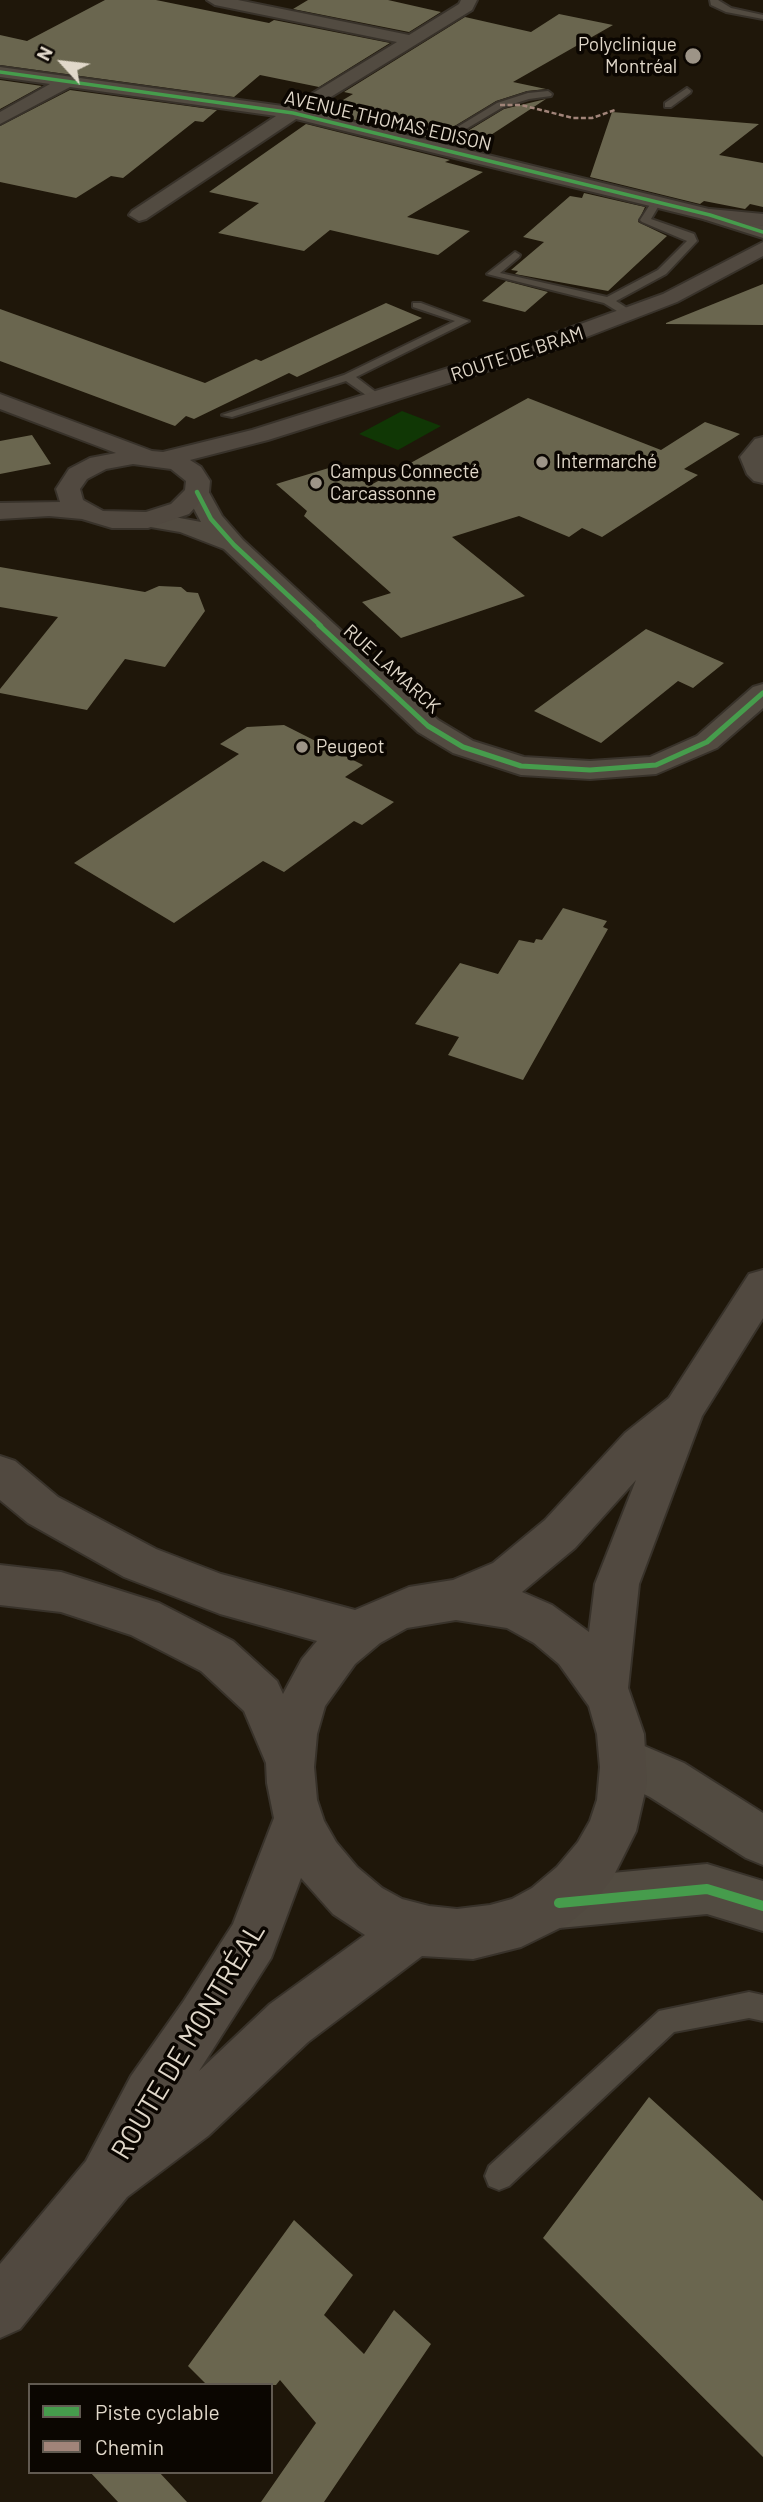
<!DOCTYPE html>
<html>
<head>
<meta charset="utf-8">
<style>
	body { margin:0 }
	#map { position:relative; width:763px; height:2502px; overflow:hidden; background:#1f170a; font-family:Barlow,sans-serif }
	canvas { display:block }
	.legend { position:absolute; left:28px; top:2383px; width:245px; height:91px; box-sizing:border-box; background:#0b0601; border:2px solid #615a51; margin:0; padding:9px 12px; list-style:none; font-size:21px; color:#e1d8ca }
	.legend li { display:flex; align-items:center; gap:14px; height:35px }
	.legend b { width:35px; border:2px solid #615a51 }
	.north { position:absolute; left:28px; top:28px; width:70px; height:70px; -webkit-text-stroke:5px #0b0601; paint-order:stroke; rotate:297deg; font-size:19px; font-weight:700; line-height:28px; text-align:center; color:#e1d8ca }
	.north::after { content:''; display:block; margin:auto; width:24px; height:32px; background:#e1d8ca; clip-path:polygon(50% 0,100% 100%,50% 72%,0 100%) }
</style>
</head>
<body>
<div id="map">
<canvas width="763" height="2502"></canvas>
<ul class="legend">
<li><b style="height:9px;background:#469c4c"></b>Piste cyclable</li>
<li><b style="height:9px;background:#a18479"></b>Chemin</li>
</ul>
<div class="north">N</div>
</div>
<script>
const ctx = document.querySelector('canvas').getContext('2d');
ctx.lineJoin = 'round';
function paint(path, color) { ctx.fillStyle = color; ctx.fill(path, 'evenodd'); }
const poly = rows => new Path2D(rows.map(r => 'M' + r).join(''));
function trace(path, color, width, dash) { ctx.strokeStyle = color; ctx.lineWidth = width; ctx.lineCap = dash ? 'butt' : 'round'; ctx.setLineDash(dash || []); ctx.stroke(path); }
function label(font, color, halo, rows, align = 'center') {
  ctx.font = font + ' Barlow,sans-serif'; ctx.lineWidth = 7; ctx.setLineDash([]); ctx.textBaseline = 'middle'; ctx.strokeStyle = halo; ctx.fillStyle = color; for (const [text, x, y, turn = 0] of rows) {
    ctx.save(); ctx.translate(x, y); ctx.rotate((+turn || 0) * Math.PI / 180); ctx.textAlign = isNaN(turn) ? turn : align; if (halo) ctx.strokeText(text, 0, 0); ctx.fillText(text, 0, 0); ctx.restore();
  }
}
const water = poly([
	[402,411,441,426,398,450,359,434]
]);
const building = poly([
	[105,0,156,0,269,23,274,20,390,43,319,87,260,75,234,97,0,65,0,35,27,41],
	[308,0,388,0,441,12,409,32,293,9],
	[559,14,613,25,513,82,546,89,527,91,496,101,433,139,323,112,353,94,344,92,465,17,531,32],
	[0,80,42,86,0,109],
	[70,90,217,110,203,122,195,121,123,178,111,176,76,198,0,182,0,126],
	[546,99,471,148,448,143,504,109],
	[612,112,759,124,719,155,763,163,763,207,750,204,745,209,704,201,700,204,590,177],
	[306,124,450,160,445,162,483,172,407,217,470,231,438,255,330,230,304,251,218,233,259,203,209,192],
	[584,193,645,207,638,222,667,236,608,291,515,274,518,271,511,270,544,242,523,237,570,196,582,198],
	[506,281,548,292,525,312,482,301],
	[763,284,763,325,666,324,666,323],
	[386,303,422,318,297,377,289,373,194,419,186,416,175,426,0,361,0,309,205,383,256,359,261,361],
	[528,398,661,450,705,422,740,434,684,469,698,475,602,537,582,528,569,537,519,516,452,537,525,596,401,638,362,602,391,593,304,516,307,511,276,484,342,464,369,486],
	[32,435,51,464,0,474,0,441],
	[0,567,145,592,159,586,181,587,187,592,198,593,205,611,165,667,125,659,87,710,0,693,0,689,58,617,0,607],
	[646,629,724,663,693,688,678,681,601,743,534,711],
	[284,725,363,765,345,777,394,802,362,825,354,821,284,872,263,861,174,923,74,863,239,754,220,744,247,727],
	[563,908,607,921,603,927,608,929,523,1080,448,1055,459,1037,415,1024,460,963,498,974,519,940,534,943,536,939,542,940],
	[649,2097,763,2201,763,2457,543,2238],
	[294,2220,353,2275,324,2315,364,2354,394,2310,431,2344,324,2502,261,2502,316,2423,280,2380,276,2385,207,2385,188,2366],
	[90,2472,159,2472,187,2502,118,2502]
]);
const service = poly([
	[710,0,718,0,731,8,763,15,763,19,726,12,711,5,710,0],
	[687,88,691,91,690,93,671,107,665,107,665,103,687,88],
	[548,91,552,94,551,96,529,99,503,107,434,148,426,146,497,103,528,93,548,91],
	[653,200,661,202,651,219,694,234,697,241,666,274,616,301,633,312,633,316,625,316,604,303,487,274,515,252,520,255,519,257,500,273,607,297,658,270,687,241,642,222,640,220,653,200],
	[413,303,421,303,469,321,356,377,381,396,381,400,373,400,346,381,232,417,222,415,344,375,455,321,413,307,413,303],
	[749,1992,763,1995,763,2021,749,2018,674,2032,509,2186,499,2190,489,2186,485,2176,489,2166,659,2011,749,1992]
]);
const minor = poly([
	[207,0,238,0,409,35,459,4,461,0,477,0,472,10,308,111,717,211,763,226,763,238,703,219,296,119,146,219,139,221,129,215,132,211,276,116,70,87,0,124,0,112,50,84,0,77,0,67,290,107,397,42,215,5,207,0],
	[763,437,763,483,754,481,747,474,740,457,755,439,763,437],
	[197,485,206,487,222,516,243,540,438,720,473,741,524,757,590,761,650,757,697,736,753,687,763,684,763,708,717,748,656,774,590,779,521,775,453,753,418,732,224,549,180,532,139,525,135,520,139,515,148,512,201,522,185,492,188,487,197,485],
	[628,1739,684,1763,763,1813,763,1865,746,1858,650,1797,611,1778,604,1762,611,1746,628,1739],
	[707,1864,763,1881,763,1931,707,1914,559,1928,541,1921,534,1903,541,1885,559,1878,707,1864]
]);
const secondary = poly([
	[710,209,763,214,763,226,703,219,700,215,703,211,710,209],
	[763,242,763,256,677,302,550,351,268,440,190,460,201,467,210,481,209,492,189,514,148,528,112,528,82,519,49,516,0,519,0,503,60,502,56,489,69,469,90,458,116,453,0,409,0,394,152,451,163,452,252,430,534,341,663,294,763,242],
	[133,464,171,469,186,481,185,490,171,504,146,512,103,511,83,500,80,489,87,479,106,469,133,464],
	[763,1270,763,1318,702,1416,639,1584,628,1688,644,1734,647,1783,636,1831,613,1877,593,1903,568,1924,521,1947,473,1959,422,1956,308,2042,208,2136,127,2197,20,2329,0,2338,0,2264,86,2161,131,2076,183,2002,233,1924,274,1818,267,1783,266,1763,244,1711,201,1671,131,1635,61,1612,0,1605,0,1565,61,1572,159,1603,233,1641,277,1681,283,1694,302,1659,317,1641,220,1614,124,1577,28,1523,0,1500,0,1456,15,1461,58,1497,156,1549,221,1574,355,1610,409,1587,453,1580,493,1563,545,1520,625,1433,669,1398,749,1274,763,1270],
	[636,1480,595,1584,589,1632,552,1605,522,1592,575,1548,636,1480],
	[456,1620,507,1628,534,1643,559,1664,589,1706,597,1734,600,1767,597,1800,590,1821,578,1842,557,1867,532,1888,512,1899,490,1905,457,1909,429,1906,402,1899,382,1888,357,1867,336,1842,324,1821,317,1800,314,1767,317,1734,325,1706,355,1664,380,1643,407,1628,456,1620],
	[301,1878,333,1914,365,1935,270,2004,199,2071,271,1958,301,1878]
]);
const quiet = poly([
	[500,105,521,105,573,118,592,118,615,110]
]);
const cyclewayFar3 = poly([
	[0,72,293,113,710,215,763,232]
]);
const cyclewayFar2 = poly([
	[197,492,211,519,234,545,321,626]
]);
const cyclewayFar1 = poly([
	[319,625,428,726,463,747,521,766,590,770,656,765,707,742,763,693]
]);
const cycleway = poly([
	[559,1903,707,1889,763,1906]
]);
const markers = [
	[693,56,9,"#9d9487"],
	[542,462,7,"#9d9487"],
	[316,483,7,"#9d9487"],
	[302,747,7,"#9d9487"]
];
const farPoinames = [
	["Polyclinique",677,45,"right"],
	["Montréal",677,67,"right"],
	["Intermarché",556,462],
	["Campus Connecté",330,472],
	["Carcassonne",330,494],
	["Peugeot",316,747]
];
const farStreetnames = [
	["AVENUE THOMAS EDISON",388,121,13],
	["ROUTE DE BRAM",517,354,-18],
	["RUE LAMARCK",392,669,42]
];
const nearStreetnames = [
	["ROUTE DE MONTRÉAL",188,2041,-59]
];
paint(water, '#103705');
paint(building, '#6a664f');
trace(service, '#38322a', 4);
trace(minor, '#38322a', 4);
trace(secondary, '#38322a', 4);
paint(service, '#524b41');
paint(minor, '#524b41');
paint(secondary, '#514940');
trace(quiet, '#a18479', 2.5, [5, 2.5]);
trace(cyclewayFar3, '#469c4c', 3.5);
trace(cyclewayFar2, '#469c4c', 4.5);
trace(cyclewayFar1, '#469c4c', 5);
trace(cycleway, '#469c4c', 10);
for (const [x, y, r, color] of markers) { const dot = new Path2D(); dot.arc(x, y, r, 0, 2 * Math.PI); ctx.fillStyle = color; ctx.fill(dot); trace(dot, '#0b0601', 2.5); }
label('19px', '#e1d8ca', '#0b0601', farPoinames, 'left');
label('19px', '#e1d8ca', '#0b0601', farStreetnames);
label('28px', '#e1d8ca', '#0b0601', nearStreetnames);
</script>
</body>
</html>
